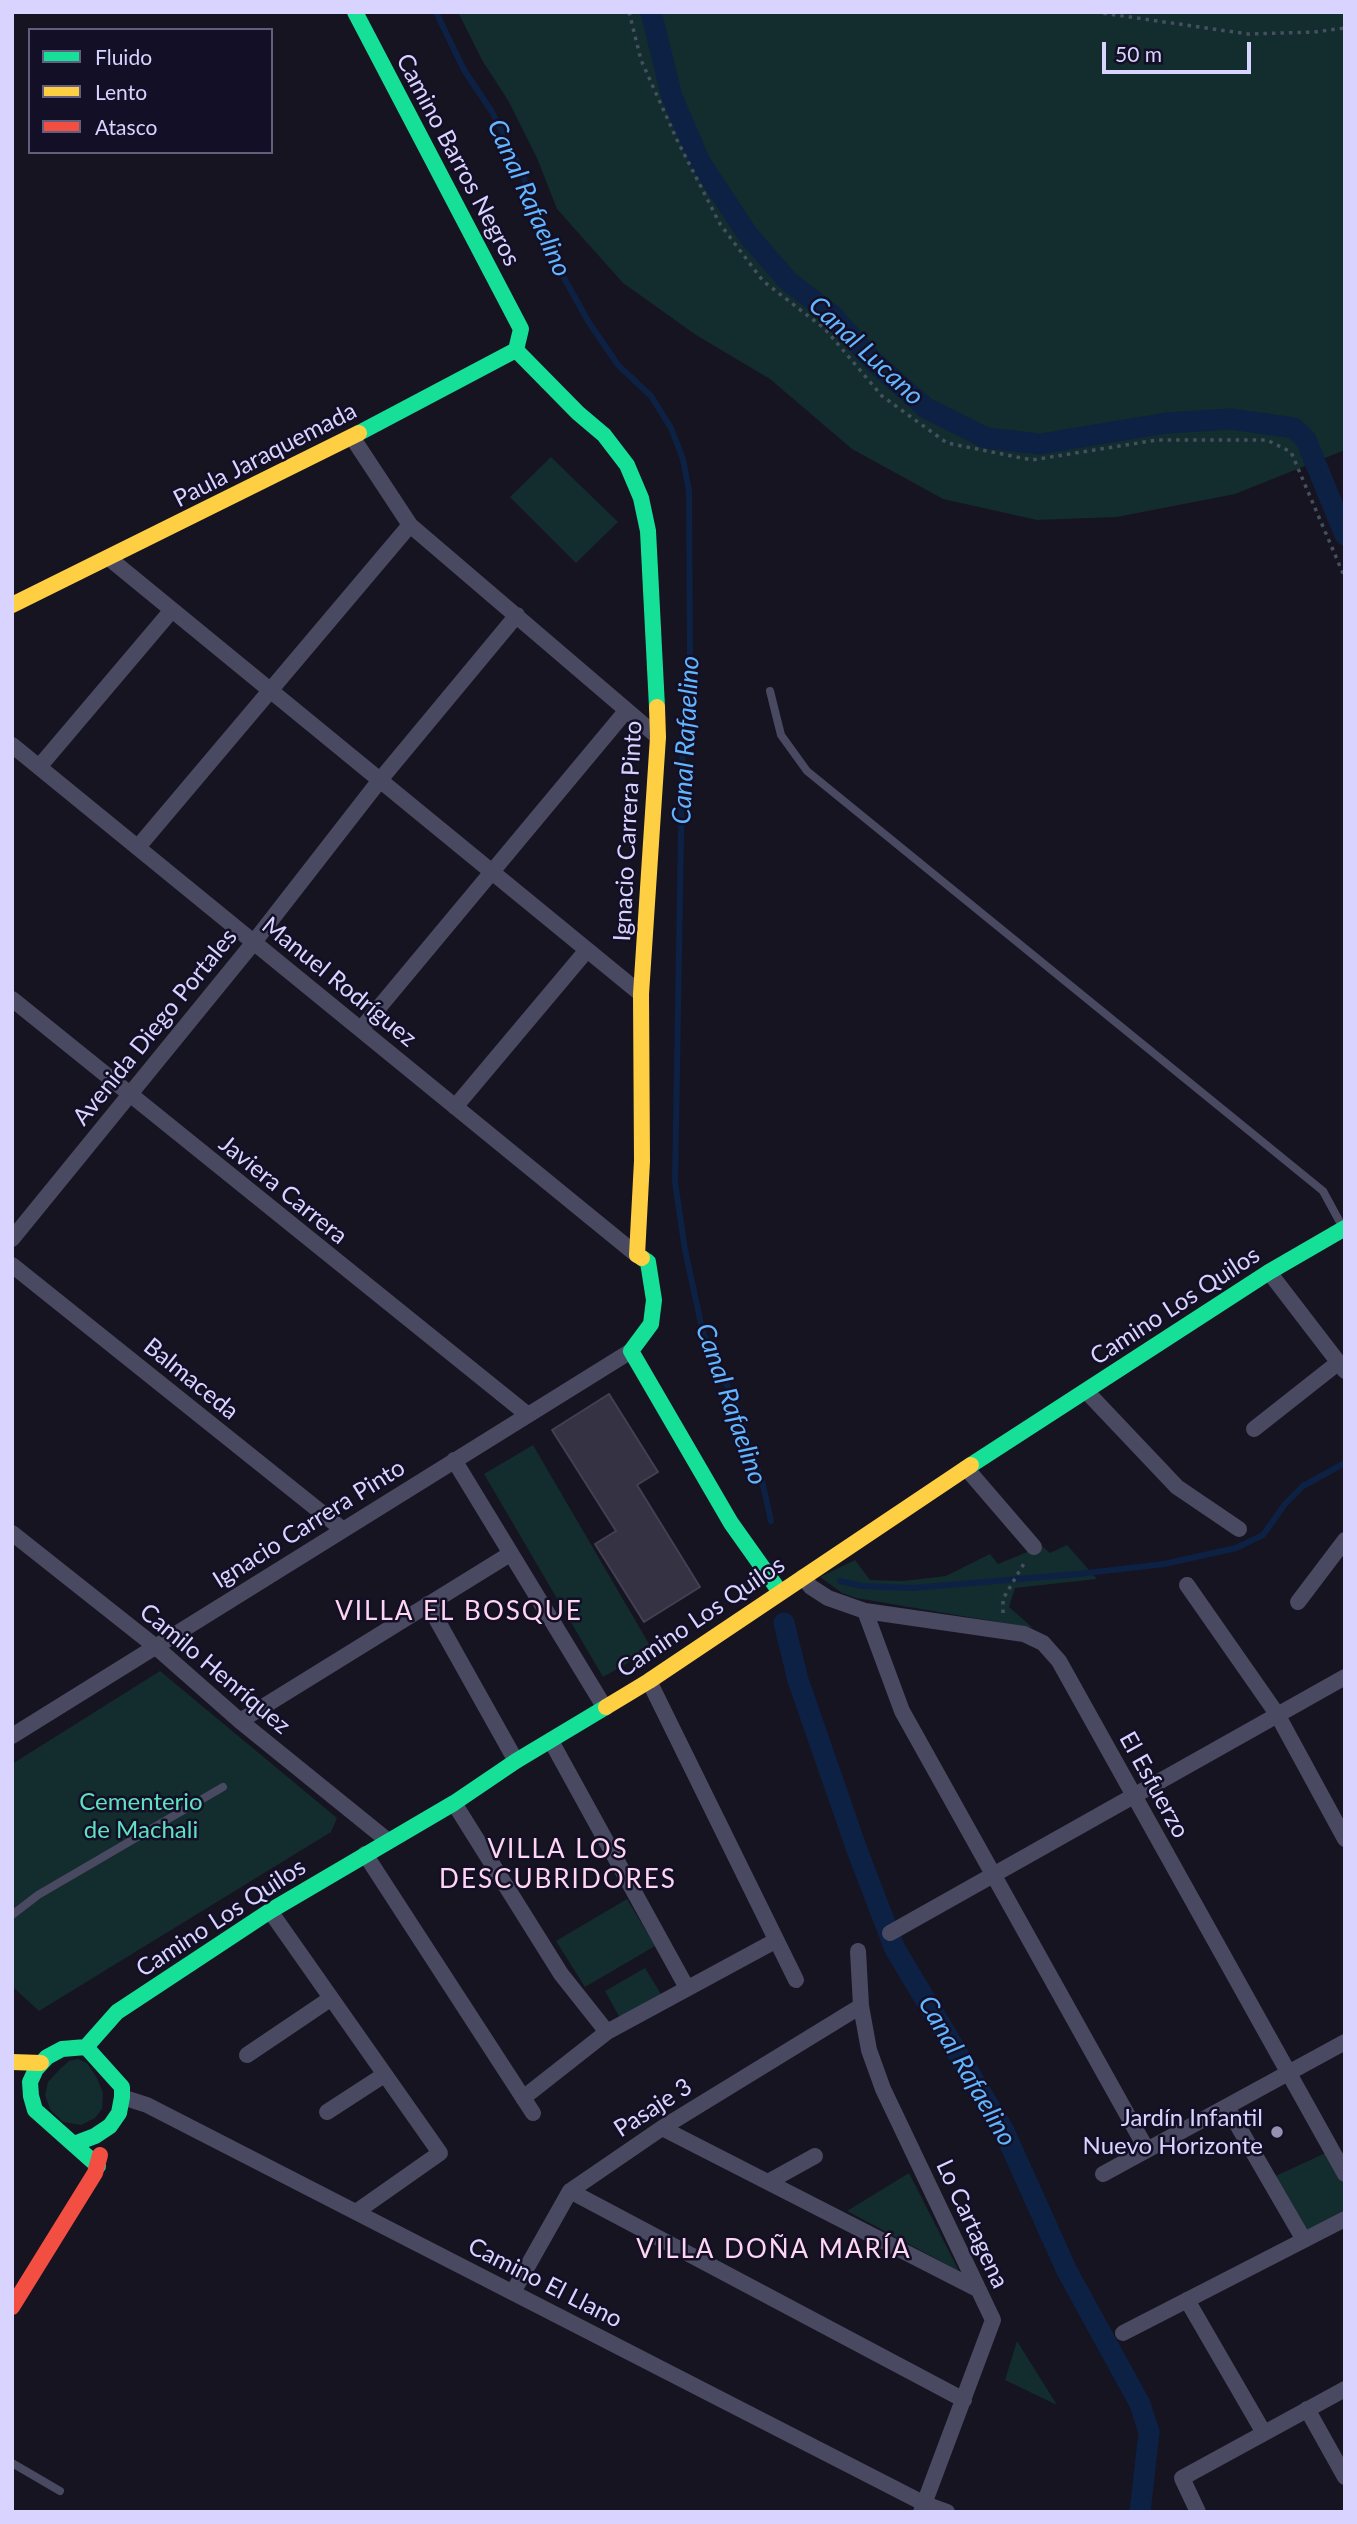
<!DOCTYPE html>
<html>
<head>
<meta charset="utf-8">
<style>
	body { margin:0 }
	#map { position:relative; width:1357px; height:2524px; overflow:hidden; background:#161421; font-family:Lato,sans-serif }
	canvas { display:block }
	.frame { position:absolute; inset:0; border:14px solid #d9d4ff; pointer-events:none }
	.legend { position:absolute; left:28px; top:28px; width:245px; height:126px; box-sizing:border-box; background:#130f26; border:2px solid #625e7d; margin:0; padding:9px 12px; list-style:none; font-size:21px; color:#d9d4ff }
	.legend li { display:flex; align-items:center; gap:14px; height:35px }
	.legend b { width:35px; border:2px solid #625e7d }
	.scale { position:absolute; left:1102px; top:42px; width:149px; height:32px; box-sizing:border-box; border:4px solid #d9d4ff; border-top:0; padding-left:9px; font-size:21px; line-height:24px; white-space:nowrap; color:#d9d4ff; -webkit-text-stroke:5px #130f26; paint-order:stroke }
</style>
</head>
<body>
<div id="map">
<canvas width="1357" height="2524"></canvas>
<div class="frame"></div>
<ul class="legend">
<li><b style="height:9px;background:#16e098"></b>Fluido</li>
<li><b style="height:9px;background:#ffcf43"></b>Lento</li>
<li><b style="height:9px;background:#f24e42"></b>Atasco</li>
</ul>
<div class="scale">50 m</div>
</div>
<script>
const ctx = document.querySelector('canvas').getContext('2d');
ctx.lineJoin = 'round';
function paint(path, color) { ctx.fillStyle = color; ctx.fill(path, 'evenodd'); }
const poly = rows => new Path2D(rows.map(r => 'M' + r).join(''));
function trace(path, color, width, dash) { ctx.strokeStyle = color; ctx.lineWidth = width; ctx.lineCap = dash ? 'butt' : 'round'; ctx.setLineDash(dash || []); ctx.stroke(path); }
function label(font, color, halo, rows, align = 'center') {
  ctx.font = font + ' Lato,sans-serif'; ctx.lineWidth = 5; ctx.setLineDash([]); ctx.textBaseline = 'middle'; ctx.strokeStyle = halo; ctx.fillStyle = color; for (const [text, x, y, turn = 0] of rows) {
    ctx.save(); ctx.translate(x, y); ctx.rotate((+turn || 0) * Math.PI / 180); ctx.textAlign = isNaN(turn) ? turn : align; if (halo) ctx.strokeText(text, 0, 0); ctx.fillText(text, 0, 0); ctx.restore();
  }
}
const green = poly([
	[458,12,1345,12,1345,450,1235,494,1117,517,1037,520,943,499,852,449,770,379,696,335,623,283,557,209,537,158,509,102,482,60],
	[551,457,618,522,576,563,510,497],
	[533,1445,652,1649,603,1677,484,1474],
	[1067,1545,1097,1579,1015,1588,1009,1607,1033,1628,856,1598,842,1593,820,1577,855,1560,870,1580,903,1581,946,1576,990,1554,998,1564,1042,1546,1050,1553],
	[160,1671,337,1818,331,1832,39,2011,14,1988,12,1989,12,1764],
	[627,1899,655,1946,585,1987,556,1941],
	[645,1968,661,1994,620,2018,605,1991],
	[78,2059,87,2063,97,2078,103,2093,102,2109,95,2118,81,2125,63,2122,50,2109,45,2095,48,2082,60,2069,69,2061],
	[1332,2150,1345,2174,1345,2219,1304,2240,1269,2179],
	[909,2173,959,2271,847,2211],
	[1017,2341,1057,2405,1005,2380]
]);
const stream = poly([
	[436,12,464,70,492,112,519,165,558,267,588,321,618,365,651,396,671,428,683,459,689,491,690,655,683,720,675,1182,685,1250,703,1333,737,1407,763,1485,771,1521],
	[840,1581,862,1586,913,1588,1078,1574,1164,1564,1236,1548,1263,1535,1285,1504,1303,1486,1345,1463]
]);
const canal = poly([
	[651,12,672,97,700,162,748,235,788,281,831,314,874,362,926,408,986,438,1040,444,1166,423,1231,419,1294,428,1306,440,1345,535],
	[784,1623,798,1680,857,1850,895,1949,1004,2131,1067,2271,1140,2404,1149,2432,1140,2512]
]);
const building = poly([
	[609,1394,658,1472,637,1485,700,1587,644,1622,595,1544,616,1531,552,1430,609,1394]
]);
const path = poly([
	[629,12,641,60,677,140,720,224,763,281,825,329,882,396,947,443,1032,460,1157,440,1267,440,1291,452,1345,578],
	[1095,12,1248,34,1314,32,1345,28],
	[1003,1613,1003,1599,1026,1560]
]);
const lane = poly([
	[770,691,781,735,807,771,1323,1191,1342,1226],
	[12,1915,38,1895,223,1787],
	[12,2463,60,2491]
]);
const street = poly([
	[352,437,410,525,658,737],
	[110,559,641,994],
	[12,745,637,1255],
	[39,767,172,610],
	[138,847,410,525],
	[12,999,528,1415],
	[361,1029,626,711],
	[455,1107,587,950],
	[12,1239,254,942,380,780,517,615],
	[12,1265,342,1529],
	[1269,1272,1345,1371],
	[1086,1391,1177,1487,1239,1529],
	[1254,1429,1339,1362],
	[454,1460,605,1708],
	[966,1468,1034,1547],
	[12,1533,156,1647,240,1721,387,1840],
	[803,1577,811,1587,828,1598,865,1611,1024,1634,1043,1643,1059,1661,1345,2174],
	[1187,1585,1277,1714,1345,1839],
	[1298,1602,1345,1540],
	[428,1604,516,1761],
	[865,1611,902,1711,1147,2150],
	[649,1681,796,1980],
	[240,1721,510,1554],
	[12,1736,631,1351],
	[551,1741,687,1988],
	[454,1803,561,1974,607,2032],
	[365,1854,533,2113],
	[270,1911,440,2153,356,2212],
	[890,1933,1345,1677],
	[858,1951,861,2006,869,2050,883,2089,993,2320,921,2512],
	[247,2055,330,1999],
	[122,2097,147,2105,925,2504,947,2512],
	[523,2098,607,2032,775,1941],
	[1227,2107,1304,2240],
	[327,2112,384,2075],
	[662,2128,979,2290],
	[1103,2174,1345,2042],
	[768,2182,815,2156],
	[570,2191,964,2400],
	[513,2292,570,2191,662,2128,861,2006],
	[1187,2300,1264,2433],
	[1123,2333,1345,2219],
	[1307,2409,1345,2477],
	[1198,2512,1182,2478,1345,2389]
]);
const fast = poly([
	[355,12,521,329,516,350,359,433],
	[516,350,578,413,604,435,627,465,641,498,648,531,657,707],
	[642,1258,648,1262,654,1300,651,1324,631,1351,731,1523,780,1592],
	[971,1465,1269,1272,1345,1228],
	[86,2047,117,2012,270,1911,454,1803,516,1761,606,1707],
	[74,2144,95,2136,110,2126,119,2113,122,2097,122,2087,86,2047,62,2049,47,2057,36,2069,30,2082,31,2096,35,2110,98,2166]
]);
const slow = poly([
	[12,605,359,433],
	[642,1258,637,1255,642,1161,641,994,658,737,657,707],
	[606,1707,649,1681,971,1465],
	[12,2062,41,2063]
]);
const jam = poly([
	[12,2307,95,2173,100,2155]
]);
const markers = [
	[1277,2132,7,"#9591b1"]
];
const streetNames = [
	["Camino Barros Negros",458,160,62],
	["Paula Jaraquemada",265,455,-27],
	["Ignacio Carrera Pinto",628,831,-87],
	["Manuel Rodríguez",339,982,39],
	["Avenida Diego Portales",155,1027,-51],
	["Javiera Carrera",283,1190,39],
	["Camino Los Quilos",1175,1306,-33],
	["Balmaceda",191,1379,39],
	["Ignacio Carrera Pinto",309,1524,-32],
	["Camino Los Quilos",701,1617,-34],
	["Camilo Henríquez",215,1669,40],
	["El Esfuerzo",1154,1785,61],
	["Camino Los Quilos",221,1918,-33],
	["Pasaje 3",653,2108,-33],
	["Lo Cartagena",972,2224,65],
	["Camino El Llano",545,2283,27]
];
const parkNames = [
	["Cementerio",141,1802],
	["de Machali",141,1830]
];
const poiNames = [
	["Jardín Infantil",1263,2118],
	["Nuevo Horizonte",1263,2146]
];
const waterNames = [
	["Canal Rafaelino",529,198,66],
	["Canal Lucano",866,351,43],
	["Canal Rafaelino",686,740,-87],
	["Canal Rafaelino",731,1404,71],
	["Canal Rafaelino",967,2071,60]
];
const neighbourhoodNames = [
	["VILLA EL BOSQUE",459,1612],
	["VILLA LOS",558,1850],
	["DESCUBRIDORES",558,1880],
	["VILLA DOÑA MARÍA",774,2250]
];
paint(green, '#132c2d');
trace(stream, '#0d2144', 6);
trace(canal, '#0d2144', 21);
paint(building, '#343243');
trace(building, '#433f54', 2);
trace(path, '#44505f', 3.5, [3.5, 5]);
trace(lane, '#4a4962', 8);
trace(street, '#4a4962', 16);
trace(fast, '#16e098', 16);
trace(slow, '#ffcf43', 16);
trace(jam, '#f24e42', 16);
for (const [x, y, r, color] of markers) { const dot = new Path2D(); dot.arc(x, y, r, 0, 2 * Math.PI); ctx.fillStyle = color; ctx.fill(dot); trace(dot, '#130f26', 2.5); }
label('24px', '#d9d4ff', '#130f26', streetNames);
label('24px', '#5fe0c0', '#130f26', parkNames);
label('24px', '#d9d4ff', '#130f26', poiNames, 'right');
label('italic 26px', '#62b6ff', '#130f26', waterNames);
ctx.letterSpacing = '2px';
label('26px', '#ffd6f0', '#130f26', neighbourhoodNames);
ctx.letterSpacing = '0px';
</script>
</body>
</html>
